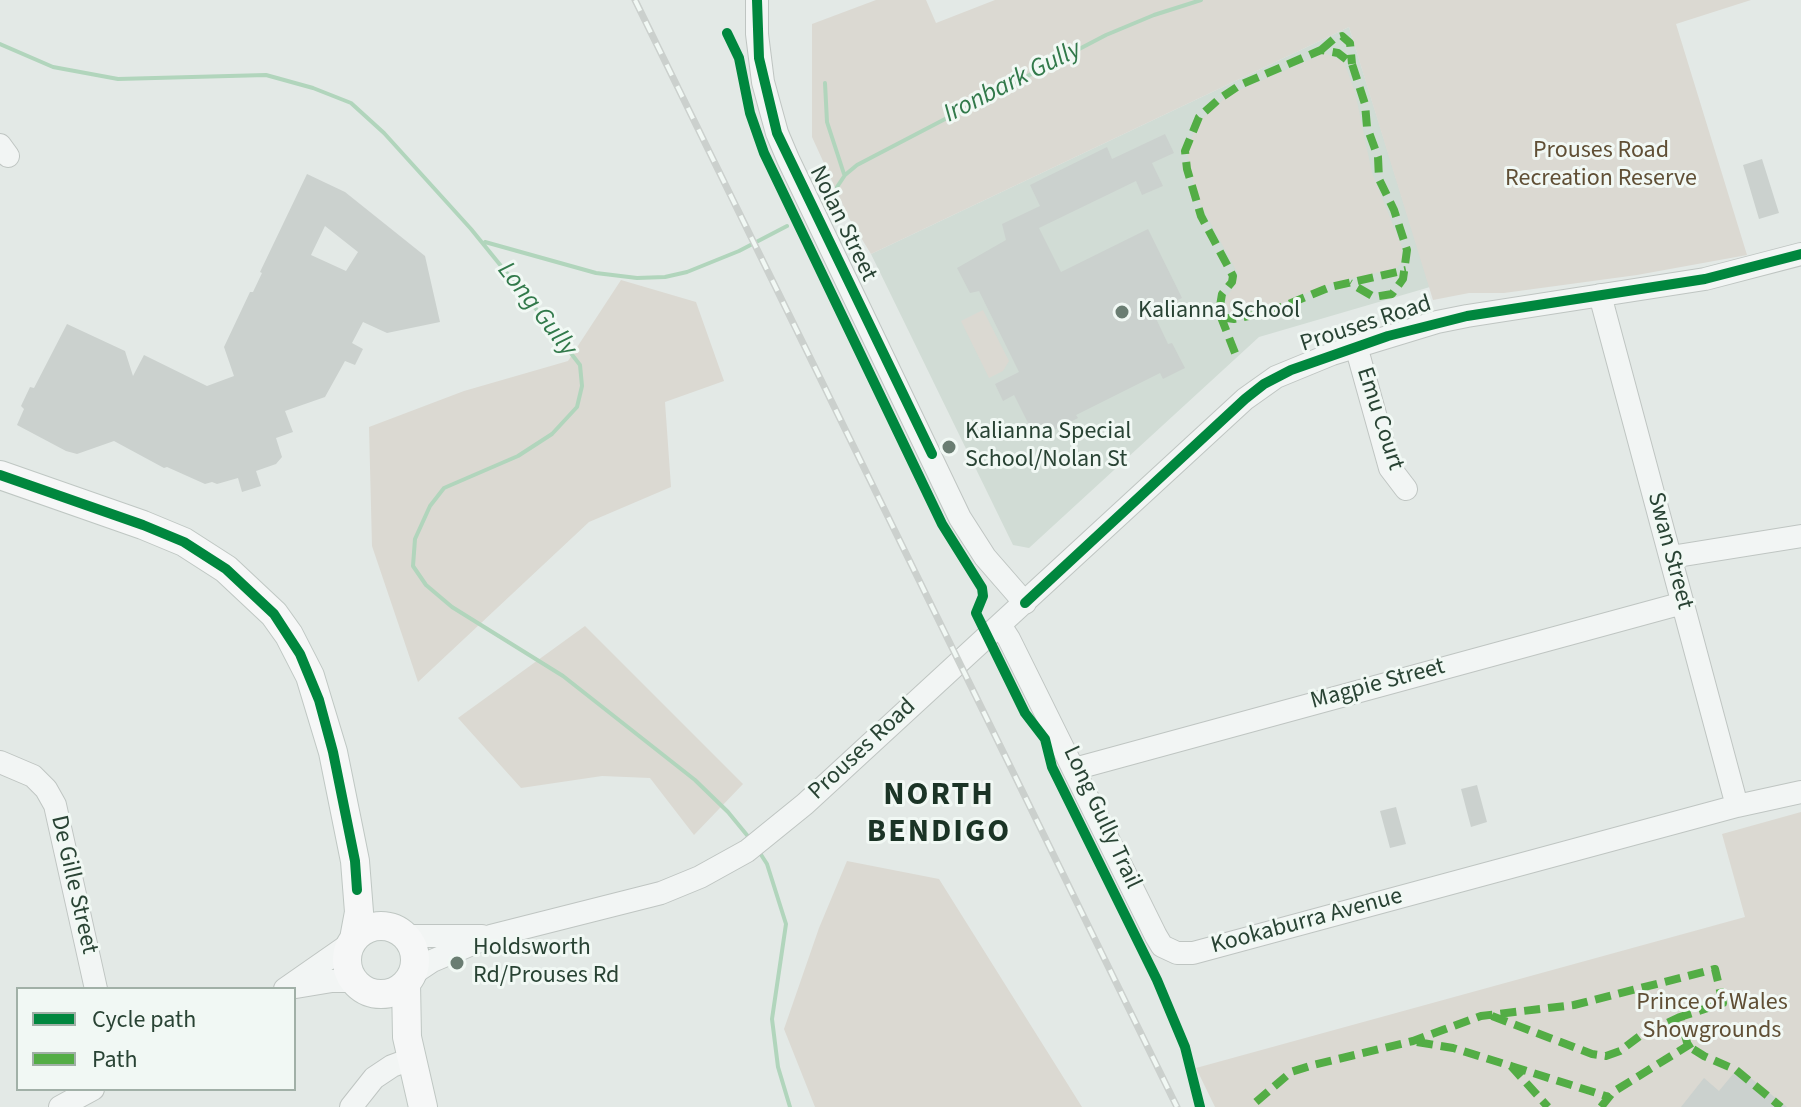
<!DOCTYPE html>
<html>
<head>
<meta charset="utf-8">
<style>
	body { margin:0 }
	#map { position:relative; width:1801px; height:1107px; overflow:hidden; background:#e3e9e6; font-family:"Source Sans 3",sans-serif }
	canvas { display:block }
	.legend { position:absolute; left:16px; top:987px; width:280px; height:104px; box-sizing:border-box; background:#f1f8f4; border:2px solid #a1b0a7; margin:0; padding:10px 14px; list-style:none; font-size:24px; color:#294334 }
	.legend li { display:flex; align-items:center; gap:16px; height:40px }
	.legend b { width:40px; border:2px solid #a1b0a7 }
</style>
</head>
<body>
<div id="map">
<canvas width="1801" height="1107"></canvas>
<ul class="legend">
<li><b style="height:10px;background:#00873e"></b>Cycle path</li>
<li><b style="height:10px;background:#53ad45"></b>Path</li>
</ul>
</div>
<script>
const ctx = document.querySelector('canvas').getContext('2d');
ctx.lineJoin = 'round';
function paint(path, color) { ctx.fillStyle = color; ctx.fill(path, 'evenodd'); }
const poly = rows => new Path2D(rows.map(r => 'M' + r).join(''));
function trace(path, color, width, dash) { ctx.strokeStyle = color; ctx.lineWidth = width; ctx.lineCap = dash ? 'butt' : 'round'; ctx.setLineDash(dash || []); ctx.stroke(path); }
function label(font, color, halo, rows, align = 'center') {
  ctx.font = font + ' "Source Sans 3",sans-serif'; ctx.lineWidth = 6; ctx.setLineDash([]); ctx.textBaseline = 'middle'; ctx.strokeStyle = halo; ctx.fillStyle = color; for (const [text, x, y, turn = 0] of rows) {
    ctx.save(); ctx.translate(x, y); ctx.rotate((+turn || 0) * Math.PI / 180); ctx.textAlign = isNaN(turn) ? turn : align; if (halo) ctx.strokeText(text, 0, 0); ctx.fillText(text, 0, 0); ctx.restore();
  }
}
const built = poly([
	[1349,27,1430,287,1259,337,1029,548,1013,545,871,254]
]);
const green = poly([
	[876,0,926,0,936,23,995,0,1751,0,1676,24,1747,255,1637,275,1504,293,1469,293,1433,300,1349,27,871,254,849,218,812,137,812,24],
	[1325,53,1344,62,1355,92,1372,173,1402,247,1402,261,1397,268,1333,283,1277,305,1232,314,1225,306,1226,297,1234,287,1238,274,1196,196,1188,155,1191,139,1200,120,1228,95],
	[621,280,696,302,724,381,665,402,671,487,589,522,418,682,372,546,369,427,464,391,568,361],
	[983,310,1009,361,1003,371,989,378,961,321],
	[585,626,743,784,694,835,650,778,602,776,521,788,458,718],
	[1801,812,1801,1107,1215,1107,1196,1068,1745,917,1722,834],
	[847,861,939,879,1082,1107,815,1107,784,1029,819,928]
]);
const stream = poly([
	[0,44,53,67,118,79,266,75,313,88,351,103,384,133,471,229,549,325,580,365,582,386,577,407,552,434,518,456,444,488,430,506,415,539,413,566,426,585,452,607,563,676,695,780,728,812,751,840],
	[825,83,827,122,844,174],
	[837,187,845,175,857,165,1106,35,1154,15,1201,0],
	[485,242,596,273,637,278,665,277,687,272,739,251,787,226],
	[758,850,767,864,786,924,772,1019,778,1067,790,1107]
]);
const building = poly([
	[1165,134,1174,153,1152,163,1163,186,1142,195,1136,181,1039,228,1061,272,1148,229,1182,298,1153,312,1168,344,1172,343,1185,368,1163,379,1160,373,1076,415,1078,418,1036,439,1014,395,1003,401,995,384,1019,372,979,291,970,293,957,268,1006,240,1002,224,1040,206,1030,185,1107,147,1112,159],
	[1762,159,1779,213,1759,219,1743,165],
	[307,174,345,192,425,256,440,322,387,333,363,322,352,343,363,349,355,365,345,361,325,397,285,411,293,432,276,438,282,457,276,464,256,471,261,486,242,492,238,478,217,484,212,482,205,484,167,467,164,468,114,441,77,454,66,451,17,425,24,409,21,406,30,387,34,388,67,324,125,351,133,376,144,355,207,386,234,376,224,347,250,292,253,292,262,273,260,272],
	[325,226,358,252,346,271,311,255],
	[1477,785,1487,822,1471,827,1461,789],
	[1396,807,1406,844,1390,848,1380,811],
	[1738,1068,1787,1107,1681,1107,1704,1078,1719,1091]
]);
const minor = poly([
	[757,0,757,34,763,82,777,133,788,159,960,518,985,557,1025,603],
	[0,145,8,156],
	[1600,295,1737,806],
	[1356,346,1390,468,1406,489],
	[1671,557,1801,536],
	[1000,625,1009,639,1156,936,1162,946,1177,953,1193,953,1737,806,1801,792],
	[0,762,33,776,46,789,55,805,96,989],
	[1074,769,1683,603],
	[405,936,482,936],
	[411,975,432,961,491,936,661,893,700,877,747,851,805,804,1245,399,1276,377,1332,354,1437,322,1467,316,1705,279,1801,254],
	[296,987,332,981,355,981],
	[285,989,351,943],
	[60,1107,93,1089],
	[351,1107,374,1078,392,1066,411,1059]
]);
const major = poly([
	[0,475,143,525,184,542,226,569,274,614,289,635,310,676,333,752,355,861,359,912,354,939],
	'347 960a34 34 0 1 1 68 0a34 34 0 1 1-68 0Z',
	[406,983,407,1037,423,1107]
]);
const rail = poly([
	[635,0,1177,1107]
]);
const quiet = poly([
	[1321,50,1335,38,1342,36,1350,43,1352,64],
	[1220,317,1234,319,1269,312,1330,287,1406,270],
	[1235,353,1219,312,1222,294,1232,282,1233,276,1201,216,1187,169,1185,151,1199,117,1219,99,1240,85,1321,50,1338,53,1352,64,1365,104,1367,127,1378,157,1379,179,1394,210,1407,250,1403,279,1392,294,1374,297,1350,283],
	[1492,1016,1592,1054,1606,1056,1620,1051,1641,1035,1680,1017],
	[1417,1042,1453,1048,1511,1066,1548,1107],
	[1511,1066,1609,1097],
	[1256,1102,1291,1072,1313,1065,1413,1041,1481,1016,1574,1005,1715,969,1723,1003,1680,1017,1688,1046,1704,1056,1736,1070,1781,1107],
	[1601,1107,1613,1092,1705,1035]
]);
const cycleway = poly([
	[757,0,759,58,777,133,932,454],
	[727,33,739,58,750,113,764,153,942,524,982,588,983,596,976,613,1025,713,1045,739,1052,767,1157,980,1185,1047,1200,1107],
	[0,475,143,525,184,542,226,569,274,614,300,654,319,700,333,752,355,861,357,890],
	[1025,603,1245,399,1264,384,1291,370,1388,336,1467,316,1705,279,1801,254]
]);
const markers = [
	[1122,312,8,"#6a7d72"],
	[949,447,8,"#6a7d72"],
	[457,963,8,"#6a7d72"]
];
const parkNames = [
	["Prouses Road",1601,152],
	["Recreation Reserve",1601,180],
	["Prince of Wales",1712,1004],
	["Showgrounds",1712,1032]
];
const streetNames = [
	["Nolan Street",842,224,64],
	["Prouses Road",1366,325,-18],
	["Emu Court",1379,419,72],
	["Swan Street",1669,551,75],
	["Magpie Street",1378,685,-15],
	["Prouses Road",863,750,-43],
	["Long Gully Trail",1101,818,65],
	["De Gille Street",73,885,77],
	["Kookaburra Avenue",1307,922,-15]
];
const poiNames = [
	["Kalianna School",1138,312],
	["Kalianna Special",965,433],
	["School/Nolan St",965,461],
	["Holdsworth",473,949],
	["Rd/Prouses Rd",473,977]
];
const waterNames = [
	["Ironbark Gully",1013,83,-27],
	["Long Gully",536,310,52]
];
const districtNames = [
	["NORTH",939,797],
	["BENDIGO",939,834]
];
paint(built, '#d1dcd5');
paint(green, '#dbd9d2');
trace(stream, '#b1d5bc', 4);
paint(building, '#cbd1ce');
trace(minor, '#bfc5c2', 24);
trace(major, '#bfc7c3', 30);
trace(minor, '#f2f5f4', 22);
trace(major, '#f6f7f7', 28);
trace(rail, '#cbd0cd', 7);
trace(rail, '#f1f8f4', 4, [12]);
trace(quiet, '#53ad45', 8, [16, 8]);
trace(cycleway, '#00873e', 10);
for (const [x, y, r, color] of markers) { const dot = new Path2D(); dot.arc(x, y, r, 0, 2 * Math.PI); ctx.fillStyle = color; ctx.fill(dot); trace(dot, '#f1f8f4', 3); }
label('24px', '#604f35', '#f1f8f4', parkNames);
label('24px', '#294334', '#f1f8f4', streetNames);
label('24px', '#294334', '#f1f8f4', poiNames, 'left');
label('italic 26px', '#31794a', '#f1f8f4', waterNames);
ctx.letterSpacing = '2px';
label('bold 32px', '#1b3426', '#f1f8f4', districtNames);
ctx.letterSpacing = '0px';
</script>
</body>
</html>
